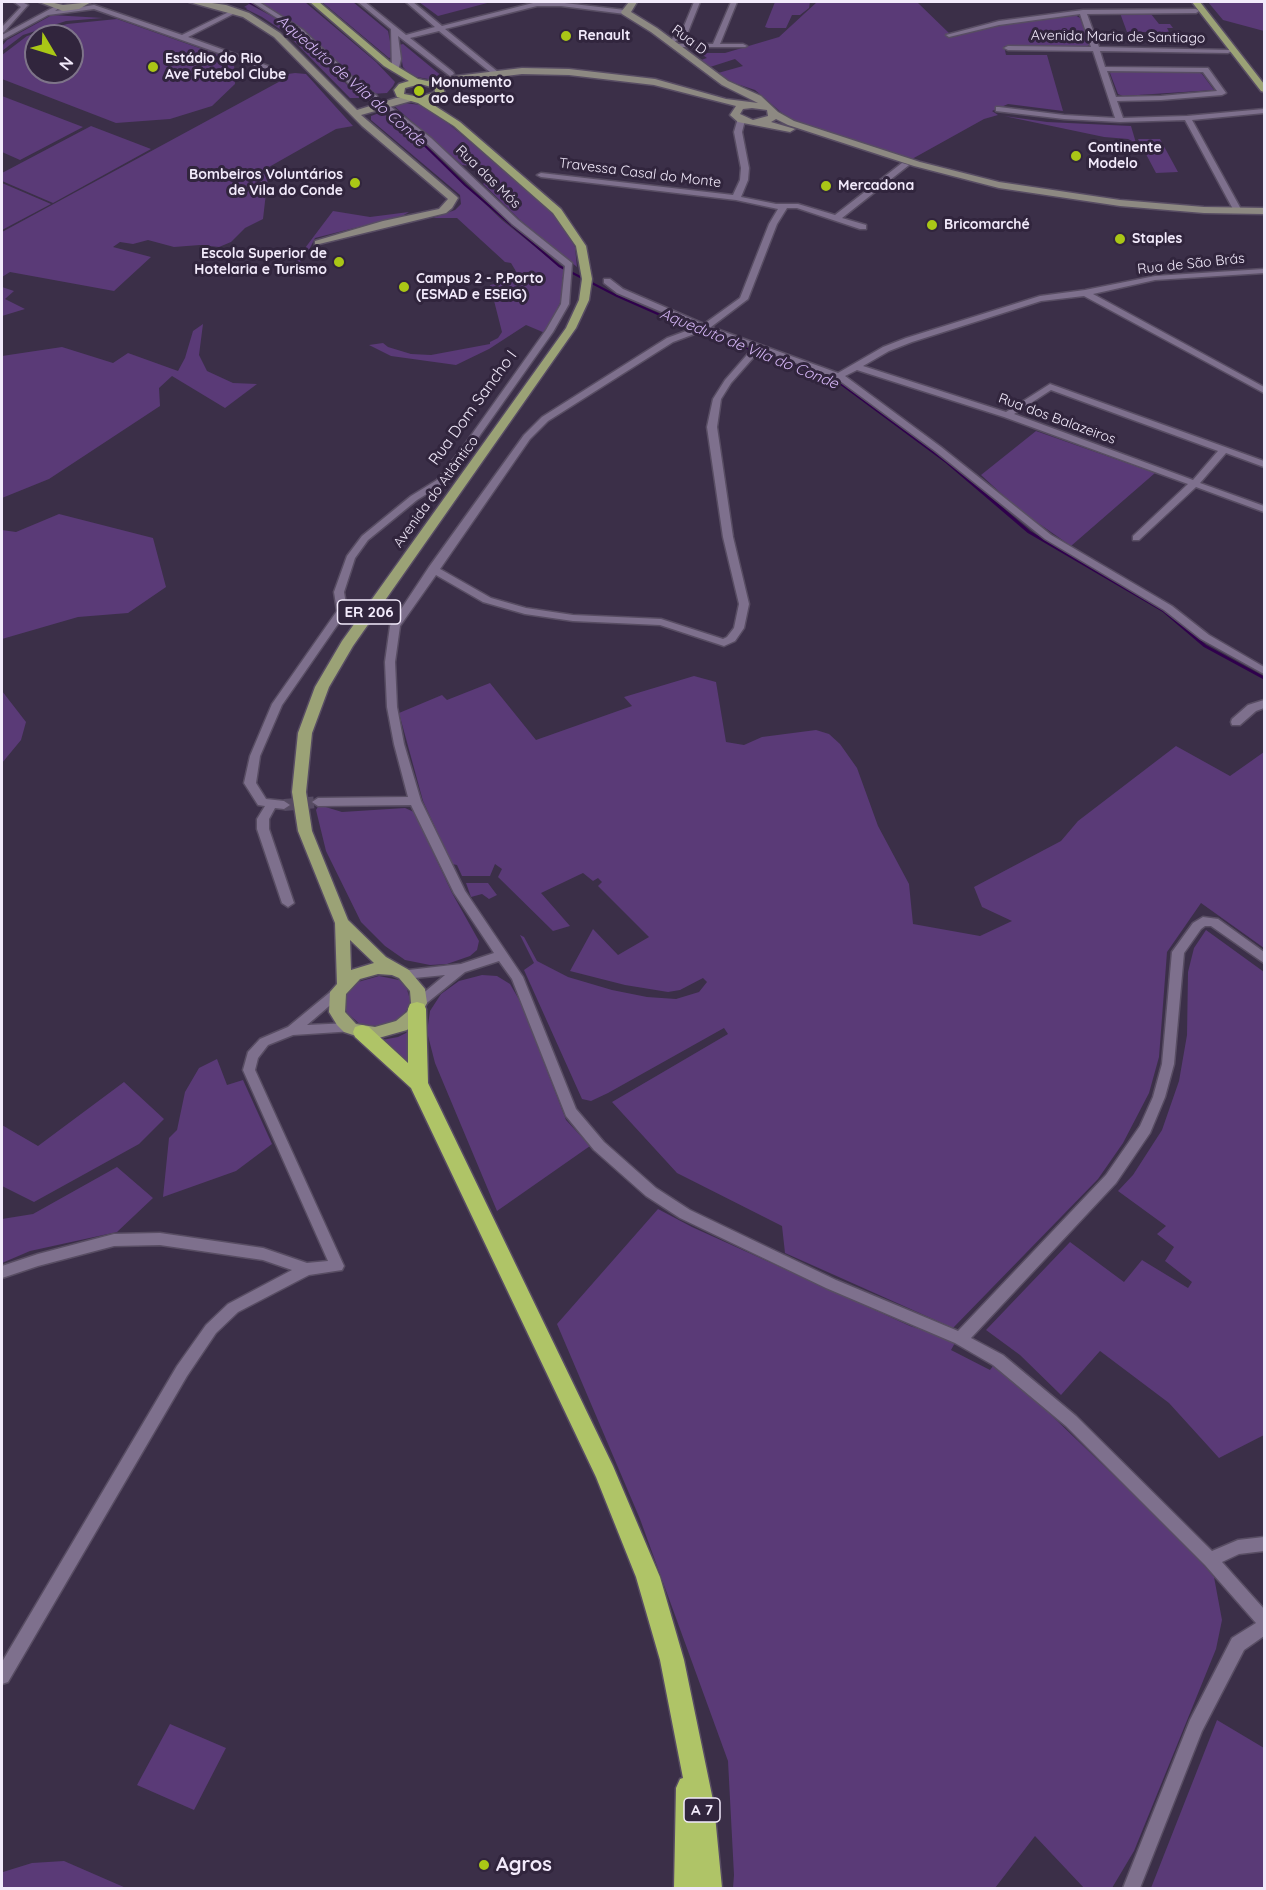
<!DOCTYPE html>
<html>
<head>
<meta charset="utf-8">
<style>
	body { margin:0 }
	#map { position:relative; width:1266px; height:1890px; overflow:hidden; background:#3b2f48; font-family:Quicksand,sans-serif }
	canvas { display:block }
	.frame { position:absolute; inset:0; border:3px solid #f2eafb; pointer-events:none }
	.north { position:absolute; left:24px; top:24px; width:60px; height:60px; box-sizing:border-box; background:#31253d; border:2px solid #7e7489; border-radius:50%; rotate:128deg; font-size:16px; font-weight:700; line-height:24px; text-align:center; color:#f2eafb }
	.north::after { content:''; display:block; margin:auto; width:21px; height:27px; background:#aac716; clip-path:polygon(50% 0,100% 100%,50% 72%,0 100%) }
</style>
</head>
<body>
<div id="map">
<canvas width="1266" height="1890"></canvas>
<div class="frame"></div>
<div class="north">N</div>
</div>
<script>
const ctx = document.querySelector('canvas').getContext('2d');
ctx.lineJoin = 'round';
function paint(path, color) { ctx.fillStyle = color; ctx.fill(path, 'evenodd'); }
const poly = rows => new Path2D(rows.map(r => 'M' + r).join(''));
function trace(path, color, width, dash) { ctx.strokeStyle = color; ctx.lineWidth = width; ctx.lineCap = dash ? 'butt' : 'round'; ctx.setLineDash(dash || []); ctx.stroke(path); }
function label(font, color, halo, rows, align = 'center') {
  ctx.font = font + ' Quicksand,sans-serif'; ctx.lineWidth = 6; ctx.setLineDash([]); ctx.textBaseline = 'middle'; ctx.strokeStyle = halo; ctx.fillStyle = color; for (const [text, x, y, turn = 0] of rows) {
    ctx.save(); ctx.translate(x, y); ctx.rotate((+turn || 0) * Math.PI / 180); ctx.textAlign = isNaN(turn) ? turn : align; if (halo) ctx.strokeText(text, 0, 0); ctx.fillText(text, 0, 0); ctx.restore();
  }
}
const green = poly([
	[260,2,305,2,376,62,395,82,393,86,387,93,371,94,355,82,303,29],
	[322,2,353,2,388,31,393,57,389,58],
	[419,2,491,2,438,16],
	[775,2,810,2,809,8,800,15,792,15,786,28,768,28,765,27],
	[817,2,917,2,951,35,992,24,1075,15,1080,18,1090,44,1085,48,1004,46,1006,55,1047,55,1063,111,1008,104,992,111,998,115,984,119,912,159,789,119,755,90,728,81,718,73,743,66,735,59,710,67,701,60,707,58,700,53,725,53,779,37],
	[1208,2,1264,2,1264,31,1223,20],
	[249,4,279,20,361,98,350,98,286,33,262,17,246,9,247,8,244,7],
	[1120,13,1151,14,1159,24,1170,24,1173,28,1167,28,1169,32,1127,32],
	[52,15,103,18,66,21,23,35,2,51,2,46,7,40],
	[117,19,236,61,234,63,235,84,212,106,170,119,116,123,2,79,2,55,27,36,67,24],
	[36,36,72,36,72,72,36,72],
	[403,44,443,77,434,80,411,76,403,67,399,45],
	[1113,71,1198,72,1202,74,1214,90,1123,96,1118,94,1110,73],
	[295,73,306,74,353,126,336,129,269,167,263,219,245,228,231,242,219,247,200,245,174,247,148,240,133,244,120,242,113,247,151,257,114,291,10,272,2,277,2,232,286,78,281,75],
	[2,96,83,127,20,160,2,152],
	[404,103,421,105,444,120,543,203,563,226,575,247,577,267,519,219,483,184,488,178,495,175,488,168,462,165,393,105],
	[382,112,423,145,502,220,565,271,562,279,563,289,561,301,545,333,526,325,489,349,456,365,391,356,369,345,383,343,388,347,411,354,431,355,490,344,490,342,498,338,502,332,490,285,504,282,517,273,511,263,505,262,457,218,433,218,455,210,461,204,460,195,371,120,371,116],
	[1004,116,1047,122,1131,126,1136,143,1128,139,1104,137],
	[91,126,151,149,53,203,2,181,2,173],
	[1138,139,1160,139,1178,172,1156,173],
	[2,183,51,204,2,230],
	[333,211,370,217,409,212,402,216,315,238,308,252,301,259,299,267,296,267,296,260],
	[2,287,14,291,5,299,25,309,2,316],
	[203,324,199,355,207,371,233,383,257,384,225,408,172,376,159,388,160,406,49,479,2,498,2,356,62,347,113,363,128,353,178,371,185,358,193,331],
	[1036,431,1155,473,1071,546,1018,509,981,475],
	[59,514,153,538,166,587,128,613,78,617,2,639,2,530,16,532],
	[694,676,716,682,726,742,744,745,762,737,816,730,829,734,840,744,857,768,878,826,909,884,913,924,980,936,1012,921,982,907,974,887,1061,841,1078,821,1176,746,1230,776,1264,752,1264,948,1201,903,1167,952,1159,1057,1149,1093,1123,1143,1098,1179,953,1328,785,1253,782,1226,677,1173,612,1102,728,1034,724,1028,608,1093,591,1101,582,1099,524,970,534,963,520,935,524,937,537,961,568,977,612,990,647,997,676,999,699,992,707,982,703,978,680,990,668,992,625,985,570,971,593,929,618,955,649,937,598,886,602,882,598,878,593,881,583,873,541,893,570,926,553,931,498,877,502,869,495,864,490,876,462,876,457,865,452,864,423,801,399,713,442,695,447,700,490,683,536,740,632,706,624,697],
	[2,691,26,722,21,740,2,763],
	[319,805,342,812,405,808,414,812,452,893,479,941,477,950,470,956,447,964,430,965,405,960,385,946,361,922,326,851,316,810],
	[466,883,488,883,497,895,489,899,482,894,471,897],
	[1206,930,1264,972,1264,1435,1219,1458,1169,1403,1100,1351,1061,1395,1020,1355,986,1330,1070,1242,1124,1282,1142,1260,1188,1288,1192,1282,1165,1261,1174,1247,1157,1234,1166,1226,1118,1191,1133,1175,1162,1130,1179,1081,1187,1035,1188,972,1194,948],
	[482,975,497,976,510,984,521,1003,566,1120,590,1146,497,1211,435,1063,427,1032,430,1011,441,994,459,981],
	[379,976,399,980,406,986,411,1003,401,1018,392,1023,382,1026,361,1025,347,1013,344,1005,345,996,358,982],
	[410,1031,413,1070,382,1040,398,1037],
	[217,1059,227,1085,243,1080,272,1144,236,1171,163,1197,169,1138,177,1130,185,1092,199,1068],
	[124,1082,164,1119,139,1144,34,1202,2,1186,2,1125,38,1146],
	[117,1167,153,1198,117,1232,30,1251,2,1263,2,1219,33,1214],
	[658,1209,692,1227,910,1326,956,1341,951,1350,990,1370,996,1362,1183,1542,1214,1577,1222,1620,1216,1649,1134,1851,1112,1888,1084,1888,1035,1836,995,1888,733,1888,734,1875,728,1761,640,1519,557,1324],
	[1217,1720,1264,1748,1264,1888,1151,1888],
	[170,1724,226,1748,194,1810,137,1785],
	[64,1861,126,1888,2,1888,2,1873,3,1872,32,1863]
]);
const streamFar1 = poly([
	[249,2,266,11],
	[283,21,350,85,411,132,465,185,559,266,617,296,676,322]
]);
const stream = poly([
	[673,321,835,379,947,462,1029,532,1164,611,1205,646,1264,678]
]);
const streetTunnel = poly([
	[284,805,318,802]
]);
const street = poly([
	[14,2,22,2,28,5,4,32,2,33,2,27,21,7,14,2],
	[252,2,259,2,303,30,355,80,377,96,377,100,371,100,349,84,299,32,252,2],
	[358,2,365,2,406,35,435,27,406,2,413,2,442,26,537,2,556,2,625,10,628,12,625,14,561,6,537,6,445,29,498,72,499,74,495,76,439,31,410,38,453,72,454,74,450,76,398,36,401,59,398,71,392,71,391,29,358,2],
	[694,2,700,2,688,32,673,43,669,43,669,41,682,31,694,2],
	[731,2,737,2,720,44,743,44,747,46,745,47,674,47,672,46,676,44,713,44,731,2],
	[94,5,182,35,233,10,237,10,237,12,188,37,271,67,264,69,94,9,48,15,2,40,2,35,54,7,59,8,55,11,94,5],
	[1083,10,1196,9,1199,11,1196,13,1087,14,1099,47,1230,50,1232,51,1228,53,1100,51,1105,67,1208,68,1226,93,1222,95,1161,100,1117,101,1123,118,1187,116,1264,109,1264,113,1192,120,1242,211,1241,213,1234,211,1185,120,1120,122,1064,119,996,111,996,107,999,107,1064,115,1115,118,1093,51,1008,50,1004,48,1008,46,1091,47,1080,14,999,25,949,37,946,35,999,21,1083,10],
	[1107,71,1203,72,1217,91,1161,96,1116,97,1107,71],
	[380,103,386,103,431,138,518,220,572,263,569,304,553,332,466,455,443,484,417,500,368,540,355,558,344,592,347,611,282,705,260,756,256,783,266,799,284,801,290,805,284,809,275,808,269,819,269,829,294,903,288,907,282,903,257,829,257,819,265,806,258,805,244,783,250,756,272,704,337,611,334,592,347,556,362,536,411,496,437,480,460,451,546,330,561,304,565,266,512,224,425,142,380,107,380,103],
	[738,118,745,120,742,132,749,168,748,180,741,197,776,204,798,204,835,215,902,163,909,165,842,218,866,225,866,229,860,229,797,208,787,208,777,224,748,299,711,327,838,373,883,347,906,338,1040,296,1085,290,1155,276,1264,269,1264,273,1155,280,1093,294,1264,387,1264,393,1084,296,1041,301,912,342,889,351,863,366,1006,412,1050,384,1264,461,1264,467,1226,453,1200,483,1264,506,1264,512,1196,487,1139,540,1133,540,1133,536,1188,484,1004,417,857,370,845,376,941,447,1051,535,1172,606,1209,635,1264,667,1264,674,1201,639,1164,610,1045,539,935,451,836,378,760,350,731,383,721,399,717,427,733,537,749,604,744,628,735,641,724,646,660,625,573,621,525,614,483,602,436,575,400,626,395,662,397,707,404,744,421,801,465,891,523,977,576,1109,604,1142,656,1188,690,1210,836,1280,958,1331,1106,1175,1140,1126,1153,1097,1162,1064,1172,952,1193,923,1203,917,1218,919,1264,952,1264,963,1211,926,1205,926,1201,929,1184,953,1174,1064,1165,1097,1150,1133,1116,1183,971,1338,1003,1355,1076,1416,1212,1551,1238,1540,1264,1537,1264,1551,1239,1554,1222,1562,1264,1609,1264,1636,1244,1650,1202,1731,1140,1888,1123,1888,1190,1720,1232,1638,1256,1623,1205,1565,1066,1426,993,1365,955,1343,826,1288,680,1218,646,1196,594,1150,566,1116,512,979,499,961,465,972,423,1006,415,1006,413,1003,415,1000,445,975,404,979,400,977,398,974,400,971,461,964,494,953,454,893,411,805,318,806,312,802,318,798,408,797,394,744,387,707,385,662,390,626,429,567,524,435,542,417,667,338,697,327,617,293,604,283,604,279,610,279,623,289,704,324,740,298,769,224,778,209,736,200,541,177,537,175,541,173,733,195,740,180,741,168,734,132,738,118],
	[705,330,753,348,725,380,713,399,707,427,723,537,739,604,734,628,727,637,723,639,661,619,573,615,526,608,491,598,440,569,530,439,548,421,673,342,705,330],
	[1051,390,1218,451,1193,480,1014,414,1051,390],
	[1264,700,1264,708,1256,711,1240,725,1232,725,1231,722,1232,719,1248,705,1264,700],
	[338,987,342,989,344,992,342,995,307,1025,350,1023,354,1025,356,1028,354,1031,293,1035,268,1045,258,1058,255,1070,344,1266,342,1270,309,1275,238,1312,216,1333,187,1376,8,1682,2,1684,2,1662,177,1366,206,1325,228,1304,292,1270,263,1260,160,1245,114,1246,38,1266,2,1278,2,1266,38,1254,114,1234,160,1233,263,1248,307,1263,328,1261,243,1070,248,1052,260,1039,288,1027,334,989,338,987]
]);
const secondary = poly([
	[39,2,50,2,63,5,91,2,79,9,63,11,39,2],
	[189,2,205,2,226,5,249,13,280,33,357,110,396,98,411,97,411,101,361,115,456,196,458,198,452,208,446,213,315,245,315,241,383,221,439,209,448,199,362,126,274,37,243,17,189,2],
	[629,2,637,2,631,12,657,28,728,81,761,96,778,112,794,121,920,162,999,182,1120,200,1204,207,1264,208,1264,214,1204,213,1120,206,999,188,914,166,788,125,776,119,771,122,795,129,790,132,738,122,730,115,736,106,654,85,569,75,522,74,431,85,426,82,431,79,522,68,569,69,655,79,726,99,758,103,722,85,651,32,622,14,621,12,629,2],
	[752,108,767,110,768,116,753,120,740,114,743,109,752,108]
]);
const primary = poly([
	[310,2,319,2,390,62,418,79,441,84,445,93,429,102,460,122,561,209,586,246,592,279,589,300,576,328,353,646,329,687,312,733,306,792,312,831,348,920,386,957,409,970,425,989,427,1003,418,1020,407,1030,375,1039,362,1038,344,1032,337,1025,329,1012,330,992,337,984,335,923,298,831,292,792,298,733,315,687,342,641,566,328,579,300,582,279,576,246,553,213,454,126,418,103,397,97,394,90,399,84,409,81,384,66,310,2],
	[421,84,434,88,435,92,420,97,404,94,405,88,421,84],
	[350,940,374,963,351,970,350,940],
	[378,974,392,975,399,978,410,991,411,1003,407,1012,396,1021,375,1027,356,1024,345,1012,346,994,360,979,378,974],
	[1192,2,1200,2,1264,84,1264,92,1261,91,1192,2]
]);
const highway = poly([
	[417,1002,424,1004,426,1009,428,1083,613,1466,660,1577,684,1660,714,1805,722,1888,674,1888,676,1788,680,1779,683,1778,660,1660,636,1577,596,1477,411,1088,355,1037,353,1032,355,1027,362,1025,369,1027,408,1063,408,1009,410,1004,417,1002]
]);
const markers = [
	[566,36,6,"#aac716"],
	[153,67,6,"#aac716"],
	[419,91,6,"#aac716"],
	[1076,156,6,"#aac716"],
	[355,183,6,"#aac716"],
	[826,186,6,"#aac716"],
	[932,225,6,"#aac716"],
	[1120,239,6,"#aac716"],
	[339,262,6,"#aac716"],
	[404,287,6,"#aac716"],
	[484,1865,6,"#aac716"]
];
const farPoinames = [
	["Renault",578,36],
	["Estádio do Rio",165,59],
	["Ave Futebol Clube",165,75],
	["Monumento",431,83],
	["ao desporto",431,99],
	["Continente",1088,148],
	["Modelo",1088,164],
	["Bombeiros Voluntários",343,175,"right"],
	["de Vila do Conde",343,191,"right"],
	["Mercadona",838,186],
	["Bricomarché",944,225],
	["Staples",1132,239],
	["Escola Superior de",327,254,"right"],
	["Hotelaria e Turismo",327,270,"right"],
	["Campus 2 - P.Porto",416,279],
	["(ESMAD e ESEIG)",416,295]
];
const farStreetnames = [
	["Avenida Maria de Santiago",1118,37,1],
	["Rua D",689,40,37],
	["Travessa Casal do Monte",640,173,7],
	["Rua das Mós",488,177,44],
	["Rua de São Brás",1191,264,-6],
	["Rua dos Balazeiros",1057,419,20],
	["Avenida do Atlântico",436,492,-54]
];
const farWaternames = [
	["Aqueduto de Vila do Conde",351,81,41],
	["Aqueduto de Vila do Conde",749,349,22]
];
const shields = [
	[369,612,63],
	[702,1810,36]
];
const shieldNames = [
	["ER 206",369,612],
	["A 7",702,1810]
];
const streetNames = [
	["Rua Dom Sancho I",473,408,-54]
];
const nearPoinames = [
	["Agros",496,1865]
];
paint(green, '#5a3a77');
trace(streamFar1, '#2f004c', 2);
trace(stream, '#2f004c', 3);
trace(streetTunnel, '#564b63', 12, [12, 6]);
trace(street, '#584d63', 3);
trace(secondary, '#584d63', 3);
trace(primary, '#584d63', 3);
trace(highway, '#584d63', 3);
paint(street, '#7e708d');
paint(secondary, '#8d8982');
paint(primary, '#9ba276');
paint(highway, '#afc467');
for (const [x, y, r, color] of markers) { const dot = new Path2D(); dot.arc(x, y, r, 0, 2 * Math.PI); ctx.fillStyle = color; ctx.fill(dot); trace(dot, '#31253d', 2); }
label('bold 14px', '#f2eafb', '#31253d', farPoinames, 'left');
label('14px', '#f2eafb', '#31253d', farStreetnames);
label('italic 15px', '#d5b6f6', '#31253d', farWaternames);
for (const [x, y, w] of shields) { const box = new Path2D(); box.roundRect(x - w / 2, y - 12, w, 24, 4.5); ctx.fillStyle = '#31253d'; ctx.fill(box); trace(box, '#f2eafb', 1.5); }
label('bold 15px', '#f2eafb', null, shieldNames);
label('16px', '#f2eafb', '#31253d', streetNames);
label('bold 20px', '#f2eafb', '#31253d', nearPoinames, 'left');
</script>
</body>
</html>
